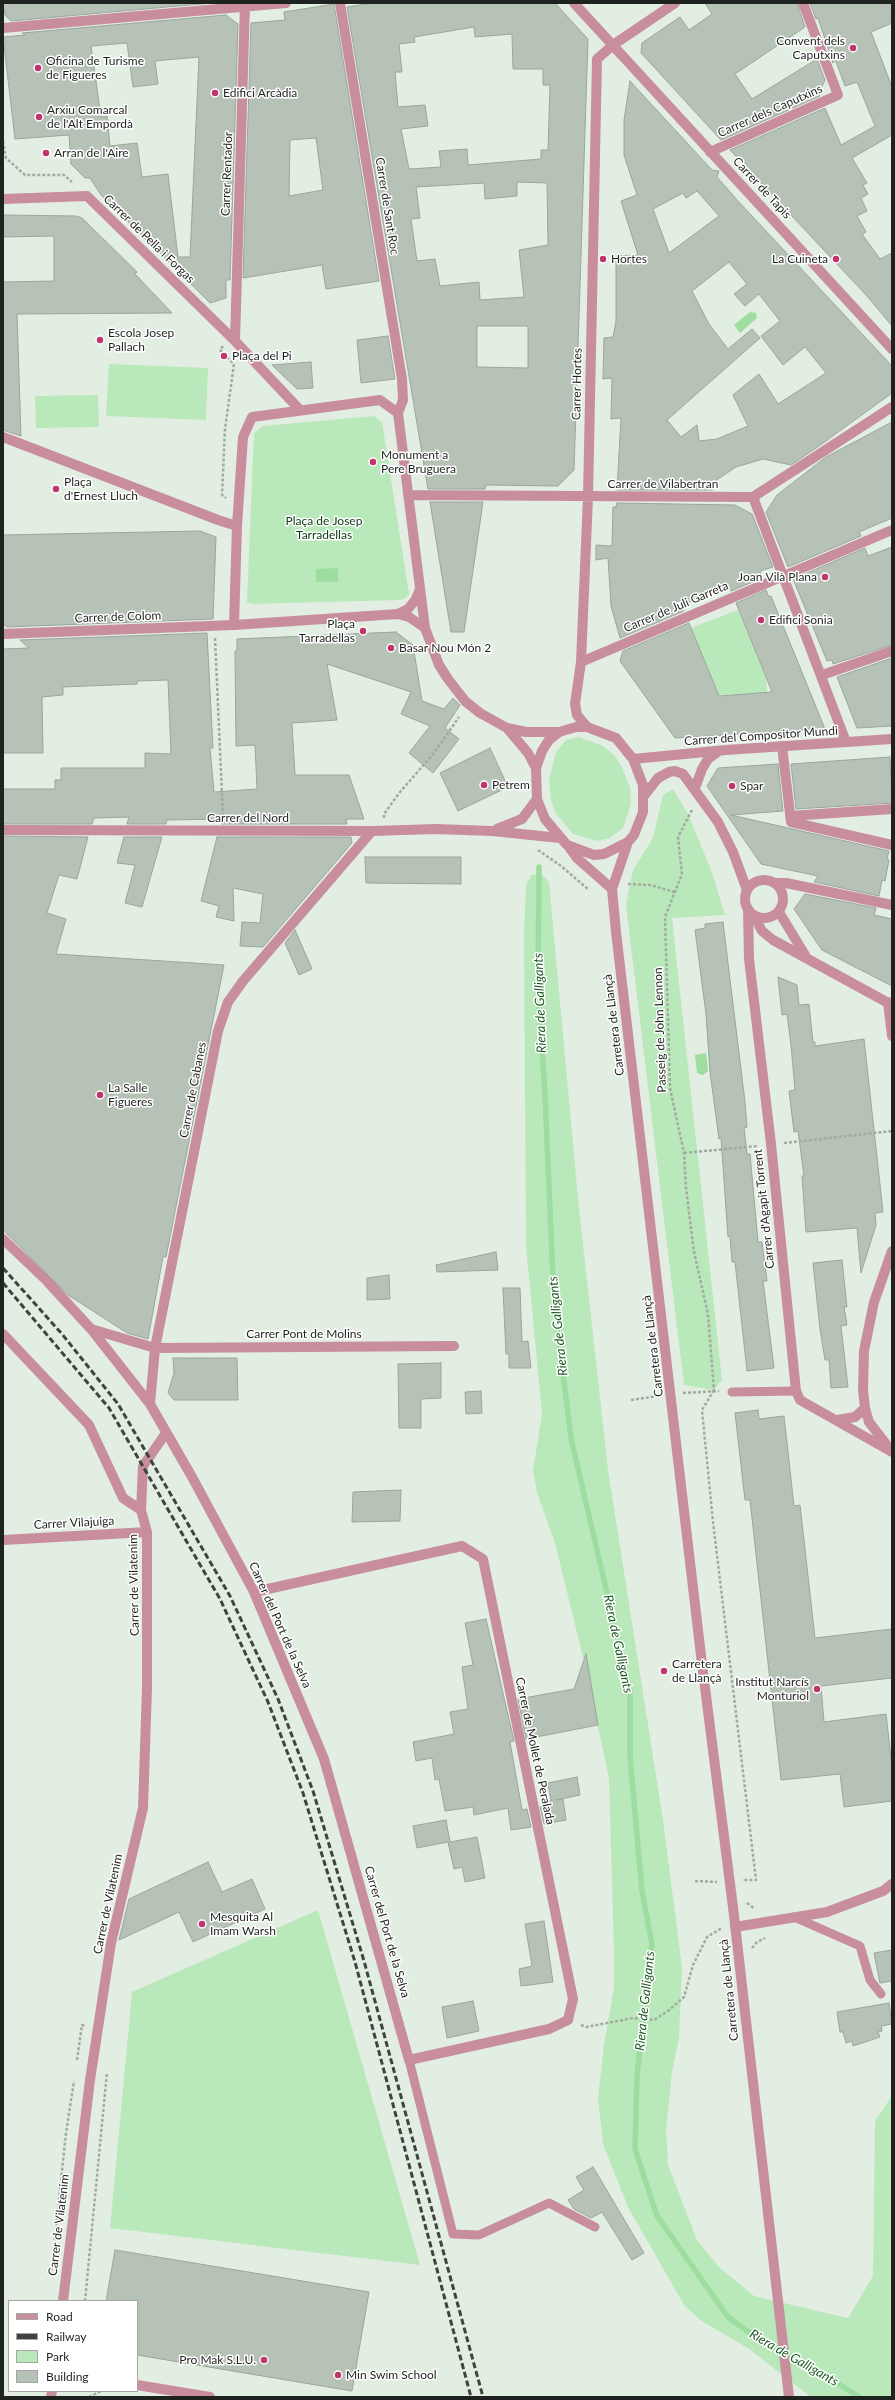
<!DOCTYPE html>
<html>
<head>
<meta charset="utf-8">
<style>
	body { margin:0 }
	#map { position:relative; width:895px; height:2400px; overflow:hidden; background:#e3eee3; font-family:Lato,sans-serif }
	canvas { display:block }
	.frame { position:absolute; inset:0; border:4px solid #1f231f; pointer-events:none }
	.legend { position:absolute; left:8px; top:2300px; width:130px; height:92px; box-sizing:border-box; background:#fff; border:1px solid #a5a7a5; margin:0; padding:5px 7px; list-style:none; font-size:12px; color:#1f231f }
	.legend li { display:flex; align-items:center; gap:8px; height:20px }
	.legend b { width:20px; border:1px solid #a5a7a5 }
</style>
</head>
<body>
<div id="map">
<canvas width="895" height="2400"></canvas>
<div class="frame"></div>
<ul class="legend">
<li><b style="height:5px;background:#c88e9e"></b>Road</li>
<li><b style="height:5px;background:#3f443f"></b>Railway</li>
<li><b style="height:11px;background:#b9e8ba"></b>Park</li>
<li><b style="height:11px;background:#b7c2b7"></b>Building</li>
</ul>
</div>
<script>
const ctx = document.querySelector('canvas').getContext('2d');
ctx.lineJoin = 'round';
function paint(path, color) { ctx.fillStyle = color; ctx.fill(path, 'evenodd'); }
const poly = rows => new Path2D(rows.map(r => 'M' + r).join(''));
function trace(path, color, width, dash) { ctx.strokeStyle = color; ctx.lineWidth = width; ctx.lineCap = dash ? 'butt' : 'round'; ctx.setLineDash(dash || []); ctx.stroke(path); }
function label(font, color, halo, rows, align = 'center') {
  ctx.font = font + ' Lato,sans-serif'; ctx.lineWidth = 3; ctx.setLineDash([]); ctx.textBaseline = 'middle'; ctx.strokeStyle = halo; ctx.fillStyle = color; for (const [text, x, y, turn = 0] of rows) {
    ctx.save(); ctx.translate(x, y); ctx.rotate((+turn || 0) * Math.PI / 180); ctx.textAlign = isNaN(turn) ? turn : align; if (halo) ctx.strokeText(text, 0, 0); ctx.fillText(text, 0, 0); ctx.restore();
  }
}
const green = poly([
	[109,364,208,368,206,420,106,416],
	[98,395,99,427,36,428,35,396],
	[374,416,382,422,409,594,406,598,400,600,251,604,247,602,254,433,263,426],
	[738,610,766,679,767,693,718,695,691,628],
	[579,737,603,746,615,756,622,768,630,787,631,804,623,828,610,838,597,841,573,834,556,814,551,800,549,781,556,752,566,740],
	[673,789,688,814,711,870,725,915,672,918,722,1380,714,1390,684,1385,626,905,633,870,653,838,663,795],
	[542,874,549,882,579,1209,608,1470,663,1820,682,1967,679,2038,672,2072,666,2129,668,2165,697,2240,719,2267,754,2296,848,2318,873,2276,875,2121,892,2096,892,2397,811,2397,749,2349,700,2320,684,2305,628,2207,603,2144,598,2099,604,2044,614,1988,614,1954,609,1778,582,1653,555,1543,537,1493,533,1471,542,1414,526,1246,524,934,526,885,531,875],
	[318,1910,420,2265,110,2228,132,1992]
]);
const water = poly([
	[750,312,756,313,757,318,740,333,734,325],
	[338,568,338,582,316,582,316,569],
	[706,1053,708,1071,703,1075,697,1073,695,1055]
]);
const stream = poly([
	[539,867,538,985,545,1094,554,1302,571,1438,630,1692,630,1757,642,1891,652,1944,637,2075,635,2149,657,2216,728,2317,757,2338,825,2375,859,2397]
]);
const building = poly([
	[3,3,212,3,11,21,5,15,3,3],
	[373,3,555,3,588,39,574,470,558,486,486,485,485,489,428,489,347,7,373,3],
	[474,27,475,37,512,34,513,69,543,69,543,85,550,85,548,150,541,150,541,159,468,165,467,149,439,151,441,167,409,169,401,129,428,126,425,105,398,107,395,72,402,72,399,44,415,42,414,37,474,27],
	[517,182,547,183,548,245,519,250,524,297,480,300,479,282,440,286,435,259,417,261,411,219,420,218,416,187,484,183,485,199,517,196,517,182],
	[477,326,528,326,528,368,477,367,477,326],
	[705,3,797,3,805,27,735,74,752,99,817,59,825,80,819,93,820,96,721,140,641,53,642,43,680,17,689,30,712,14,705,3],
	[810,3,892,3,892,23,871,32,892,87,892,135,852,158,867,183,863,185,868,194,861,198,867,211,857,216,866,232,862,234,880,259,892,253,892,326,867,296,730,150,825,108,841,145,875,126,857,82,845,86,835,59,833,63,818,18,816,19,810,3],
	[334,4,379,281,326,289,322,265,243,278,251,23,285,20,284,12,334,4],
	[316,138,323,190,289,196,290,140,316,138],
	[226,15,238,24,230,280,226,280,226,298,210,303,101,195,90,178,85,178,71,164,69,135,15,139,3,37,25,35,22,33,226,15],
	[127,43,133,87,158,84,155,61,199,57,190,257,178,257,168,174,142,177,137,143,110,146,107,116,101,117,91,46,127,43],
	[630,81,712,170,719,171,717,177,738,201,892,366,892,393,819,446,791,465,763,459,736,467,718,479,712,485,713,490,617,490,621,418,611,419,612,378,603,379,604,338,613,337,616,321,616,256,638,255,621,201,637,195,624,155,624,120,630,81],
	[697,191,719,216,669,253,653,209,683,193,686,198,697,191],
	[729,262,747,284,734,294,745,306,759,294,780,321,761,336,783,365,805,347,826,373,778,404,759,374,733,395,748,426,717,439,699,441,697,425,681,437,667,420,760,338,752,329,728,349,709,324,692,291,729,262],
	[3,215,76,216,82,218,137,272,135,274,172,313,17,314,21,436,3,430,3,282,54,281,54,236,3,237,3,215],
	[388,336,395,379,361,383,357,340,388,336],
	[311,362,313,388,297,389,272,365,311,362],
	[892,422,892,518,859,532,861,536,788,567,766,512,777,495,826,457,892,422],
	[430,502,483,502,464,632,451,632,430,502],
	[617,503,735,505,752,514,773,567,760,571,762,578,731,591,729,588,682,605,684,611,620,638,611,606,608,558,596,560,596,545,612,546,613,507,616,507,617,503],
	[200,531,216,537,213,619,7,627,3,624,3,535,200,531],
	[892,547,892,645,833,664,832,660,827,661,793,579,865,548,868,556,892,547],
	[766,590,769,597,771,596,825,729,675,738,620,661,623,651,689,623,719,696,772,692,736,603,766,590],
	[396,632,413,645,422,701,444,709,453,698,460,705,445,728,459,739,433,773,409,753,430,726,401,714,411,692,327,664,337,720,292,723,295,775,349,775,364,819,346,819,347,824,221,824,222,819,167,820,166,824,127,824,129,817,94,818,92,824,3,824,3,789,55,789,55,780,61,780,61,768,145,768,145,753,171,754,168,680,137,681,137,684,63,687,63,695,42,697,43,753,3,753,3,649,29,648,20,640,207,633,213,748,210,748,214,792,257,789,255,745,236,746,235,651,237,651,237,639,396,632],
	[892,658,892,726,857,728,837,677,892,658],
	[490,748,508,787,458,811,440,773,490,748],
	[890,757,892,803,796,809,791,764,890,757],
	[778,764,783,811,731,815,889,851,887,859,889,860,885,881,882,880,879,896,814,882,818,876,761,864,707,786,718,768,778,764],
	[3,836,88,837,77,879,59,875,47,913,66,919,56,954,224,965,166,1257,163,1257,148,1339,127,1333,68,1295,3,1230,3,836],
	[124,837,162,837,142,907,125,903,135,865,117,863,124,837],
	[217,837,351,837,352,843,263,947,240,946,242,922,260,923,263,894,233,888,234,921,216,917,219,906,201,901,217,837],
	[365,857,461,857,461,884,366,883,365,857],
	[805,894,876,908,874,915,892,919,892,986,822,950,794,909,805,894],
	[723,922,745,1102,747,1127,744,1128,747,1154,750,1154,758,1242,762,1242,767,1281,763,1281,774,1368,747,1371,735,1262,732,1262,730,1236,728,1237,721,1138,719,1139,710,1072,706,1014,695,930,705,928,705,924,723,922],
	[295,930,312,969,299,975,285,943,295,930],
	[778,977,797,985,799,1005,809,1004,813,1042,815,1042,815,1046,864,1039,883,1212,875,1213,876,1225,861,1273,857,1228,806,1232,802,1176,804,1176,798,1131,794,1132,789,1091,795,1090,791,1045,787,1014,782,1015,778,977],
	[496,1252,498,1270,437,1272,436,1265,496,1252],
	[842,1260,847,1307,844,1307,847,1325,841,1326,848,1387,831,1388,829,1360,825,1360,820,1329,813,1263,842,1260],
	[389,1275,390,1299,367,1300,367,1278,389,1275],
	[503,1288,520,1288,522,1342,528,1341,531,1368,509,1368,509,1354,506,1354,503,1288],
	[173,1358,237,1358,238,1400,174,1400,168,1393,174,1373,173,1358],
	[441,1363,441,1398,421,1399,421,1428,399,1428,398,1364,441,1363],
	[481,1391,482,1413,466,1414,465,1392,481,1391],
	[758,1410,759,1419,784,1416,794,1506,800,1505,815,1638,892,1629,892,1678,821,1686,824,1722,886,1714,892,1766,892,1801,844,1807,840,1774,781,1780,750,1500,745,1500,735,1413,758,1410],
	[401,1490,400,1521,352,1522,353,1492,401,1490],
	[486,1619,514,1741,510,1742,522,1810,527,1809,531,1827,511,1830,508,1808,474,1815,473,1807,445,1811,439,1779,435,1780,432,1758,416,1761,413,1742,454,1734,450,1712,468,1709,462,1667,473,1665,465,1623,486,1619],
	[586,1654,598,1725,526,1739,518,1699,574,1689,586,1654],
	[577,1777,580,1795,556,1800,563,1799,566,1820,544,1824,540,1807,549,1805,549,1801,551,1801,548,1783,577,1777],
	[446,1820,450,1842,477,1837,485,1878,465,1882,462,1867,454,1869,448,1842,417,1848,413,1826,446,1820],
	[208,1862,222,1892,252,1879,265,1909,193,1942,179,1912,119,1940,129,1899,208,1862],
	[544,1921,553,1982,521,1986,519,1969,532,1966,525,1924,544,1921],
	[892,1950,892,1981,880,1983,874,1953,892,1950],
	[473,2001,479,2031,447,2038,442,2007,473,2001],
	[889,2003,892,2024,881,2026,882,2031,878,2032,880,2037,853,2046,852,2041,846,2043,843,2032,840,2032,837,2012,889,2003],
	[593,2167,644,2253,632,2260,602,2212,591,2218,574,2209,568,2200,584,2190,576,2177,593,2167],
	[115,2250,369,2292,352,2391,137,2355,137,2301,106,2301,115,2250]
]);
const path = poly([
	[3,141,6,158,25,175,64,175,72,182],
	[223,346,220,350,234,364,225,429,222,495,226,498],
	[215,638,223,817],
	[692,810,678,837,682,874,665,917,670,1088,684,1153,686,1188,694,1252,708,1314,714,1390],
	[384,818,384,814,400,792,434,753,459,717],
	[538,850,561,866,589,890],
	[628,884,650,885,675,892],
	[784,1143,892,1131],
	[684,1153,758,1146],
	[714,1390,702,1410,713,1522,756,1880,742,1880],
	[683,1393,719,1391],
	[631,1400,658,1396],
	[695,1881,717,1882],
	[747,1903,755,1909],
	[752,1948,757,1942,765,1938],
	[581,2025,586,2027,633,2018,654,2020,668,2011,684,1997,693,1965,707,1937,722,1928],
	[77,2060,82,2025,85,2026],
	[51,2275,66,2133,74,2081],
	[85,2301,107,2072],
	[89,2397,101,2391]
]);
const service = poly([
	[732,1392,796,1391],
	[794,1917,860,1946,870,1980,881,1994],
	[409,2060,453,2234,479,2235,549,2203,595,2227]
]);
const pedestrian = poly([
	[782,746,791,822,892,845],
	[790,816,892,809]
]);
const minor = poly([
	[340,3,402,379,403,400,398,413],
	[574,3,892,349],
	[3,28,286,3],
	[710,152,838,95,803,3],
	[3,199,87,196,235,341,300,410],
	[235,341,245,3],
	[408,495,753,497,892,407],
	[753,497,846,742],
	[237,526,243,437,252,417,380,400,398,413,425,628],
	[398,614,408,609,416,599,420,589],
	[3,634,234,625],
	[581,662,892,530],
	[822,675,892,651],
	[587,727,577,715,575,704,581,662,588,497,597,59,613,45,675,3],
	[497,829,522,819,537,799],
	[3,830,372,831,436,829,492,831,560,838],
	[775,883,786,883,892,905],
	[748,909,749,959,771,1144,796,1391,800,1400,892,1452],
	[888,1002,892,1036],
	[3,1239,47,1281,91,1329,150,1404,192,1477,254,1592,324,1759,409,2060,549,2029,568,2020,573,1999,483,1559,462,1546,254,1592],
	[91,1329,155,1348,454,1346],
	[3,1334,89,1425,123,1498,141,1510],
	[150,1404,155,1348,218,1031,228,1002,243,981,372,831],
	[837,1420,855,1417,865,1408],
	[886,1444,869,1422,865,1408,863,1390,864,1351,874,1302,892,1251],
	[3,1540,147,1532],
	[735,1927,827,1912,883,1891,892,1884],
	[63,2301,90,2080,111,1943,143,1808,147,1688,147,1532,141,1510,143,1466,166,1433],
	[137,2385,210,2397],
	[51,2397,52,2391]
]);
const tertiary = poly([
	[3,437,218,520,237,526,234,625,398,614,409,617,425,628,439,665,448,679,465,701,480,713,507,728,526,732,559,732],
	[576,727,587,727,616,738,633,759,643,785,643,812,634,835,628,842,604,854,594,855,567,845,545,819,537,799,536,768,542,751,549,740,559,732,576,727],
	[507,728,528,753,536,768],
	[633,759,726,750,892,739],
	[695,788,702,769,708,759,719,751],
	[644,796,658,778,669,772,675,771,683,774,718,822,733,852,747,890],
	[628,842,612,889,616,932,702,1664,733,1907,789,2397],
	[569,847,577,858,612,889],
	'745 899a19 19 0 1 1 38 0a19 19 0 1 1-38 0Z',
	[779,912,805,955],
	[754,916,762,931,773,940,892,1005]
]);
const rail = poly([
	[3,1268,62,1334,118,1404,230,1596,278,1699,313,1791,364,1961,483,2397],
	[3,1283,109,1408,220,1599,268,1702,303,1793,355,1962,471,2397]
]);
const markers = [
	[853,48,4,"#c0356c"],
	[38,68,4,"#c0356c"],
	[215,93,4,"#c0356c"],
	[39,117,4,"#c0356c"],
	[46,153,4,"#c0356c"],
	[603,259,4,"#c0356c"],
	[836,259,4,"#c0356c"],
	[100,340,4,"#c0356c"],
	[224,356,4,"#c0356c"],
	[373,462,4,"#c0356c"],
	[56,489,4,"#c0356c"],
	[825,577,4,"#c0356c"],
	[761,620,4,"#c0356c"],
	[363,631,4,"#c0356c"],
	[391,648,4,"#c0356c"],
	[484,785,4,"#c0356c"],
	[732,786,4,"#c0356c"],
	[100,1095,4,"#c0356c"],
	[664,1671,4,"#c0356c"],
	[817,1689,4,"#c0356c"],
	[202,1924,4,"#c0356c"],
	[264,2360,4,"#c0356c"],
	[338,2375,4,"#c0356c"]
];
const poiNames = [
	["Convent dels",845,41,"right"],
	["Caputxins",845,55,"right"],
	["Oficina de Turisme",46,61],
	["de Figueres",46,75],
	["Edifici Arcàdia",223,93],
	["Arxiu Comarcal",47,110],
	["de l'Alt Empordà",47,124],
	["Arran de l'Aire",54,153],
	["Hortes",611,259],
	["La Cuineta",828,259,"right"],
	["Escola Josep",108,333],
	["Pallach",108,347],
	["Plaça del Pi",232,356],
	["Monument a",381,455],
	["Pere Bruguera",381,469],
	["Plaça",64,482],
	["d'Ernest Lluch",64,496],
	["Joan Vilà Plana",817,577,"right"],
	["Edifici Sonia",769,620],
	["Plaça",355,624,"right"],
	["Tarradellas",355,638,"right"],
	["Basar Nou Món 2",399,648],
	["Petrem",492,785],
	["Spar",740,786],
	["La Salle",108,1088],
	["Figueres",108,1102],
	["Carretera",672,1664],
	["de Llançà",672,1678],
	["Institut Narcís",809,1682,"right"],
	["Monturiol",809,1696,"right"],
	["Mesquita Al",210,1917],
	["Imam Warsh",210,1931],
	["Pro Mak S.L.U.",256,2360,"right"],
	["Min Swim School",346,2375]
];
const streetNames = [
	["Carrer dels Caputxins",770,111,-24],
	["Carrer Rentador",227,174,-88],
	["Carrer de Tapis",762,188,47],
	["Carrer de Sant Roc",387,206,81],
	["Carrer de Pella i Forgas",149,239,44],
	["Carrer Hortes",577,384,-89],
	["Carrer de Vilabertran",663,484],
	["Carrer de Juli Garreta",676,607,-23],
	["Carrer de Colom",118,617,-2],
	["Carrer del Compositor Mundi",761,736,-4],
	["Carrer del Nord",248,818],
	["Carretera de Llançà",614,1025,-97],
	["Passeig de John Lennon",660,1030,-92],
	["Carrer de Cabanes",193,1090,-79],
	["Carrer d'Agapit Torrent",764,1209,-96],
	["Carrer Pont de Molins",304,1334],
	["Carretera de Llançà",653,1346,-97],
	["Carrer Vilajuiga",74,1523,-3],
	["Carrer de Vilatenim",134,1585,-91],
	["Carrer del Port de la Selva",280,1625,66],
	["Carrer de Mollet de Peralada",535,1751,78],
	["Carrer de Vilatenim",108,1904,-78],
	["Carrer del Port de la Selva",387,1932,74],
	["Carretera de Llançà",729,1990,-96],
	["Carrer de Vilatenim",59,2225,-83]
];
const parkNames = [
	["Plaça de Josep",324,521],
	["Tarradellas",324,535]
];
const waterNames = [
	["Riera de Galligants",540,1003,-92],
	["Riera de Galligants",558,1326,-96],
	["Riera de Galligants",618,1644,78],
	["Riera de Galligants",645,2001,-84],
	["Riera de Galligants",794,2358,30]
];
paint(green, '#b9e8ba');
paint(water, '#9edda0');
trace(stream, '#9edda0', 5.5);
paint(building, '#b7c2b7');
trace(building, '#9ba59b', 1);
trace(path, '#a2aba2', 2.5, [3, 2]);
trace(service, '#c88e9e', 9);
trace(pedestrian, '#c88e9e', 10);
trace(minor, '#c88e9e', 10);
trace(tertiary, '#c88e9e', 10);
trace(rail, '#3f443f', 3, [6, 3]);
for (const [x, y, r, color] of markers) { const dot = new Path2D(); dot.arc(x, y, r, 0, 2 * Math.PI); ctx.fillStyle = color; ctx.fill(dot); trace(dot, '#fff', 1.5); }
label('12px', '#1f231f', '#fff', poiNames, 'left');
label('12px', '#1f231f', '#fff', streetNames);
label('12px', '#0a3711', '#fff', parkNames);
label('italic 13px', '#1c5b24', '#fff', waterNames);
</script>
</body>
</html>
